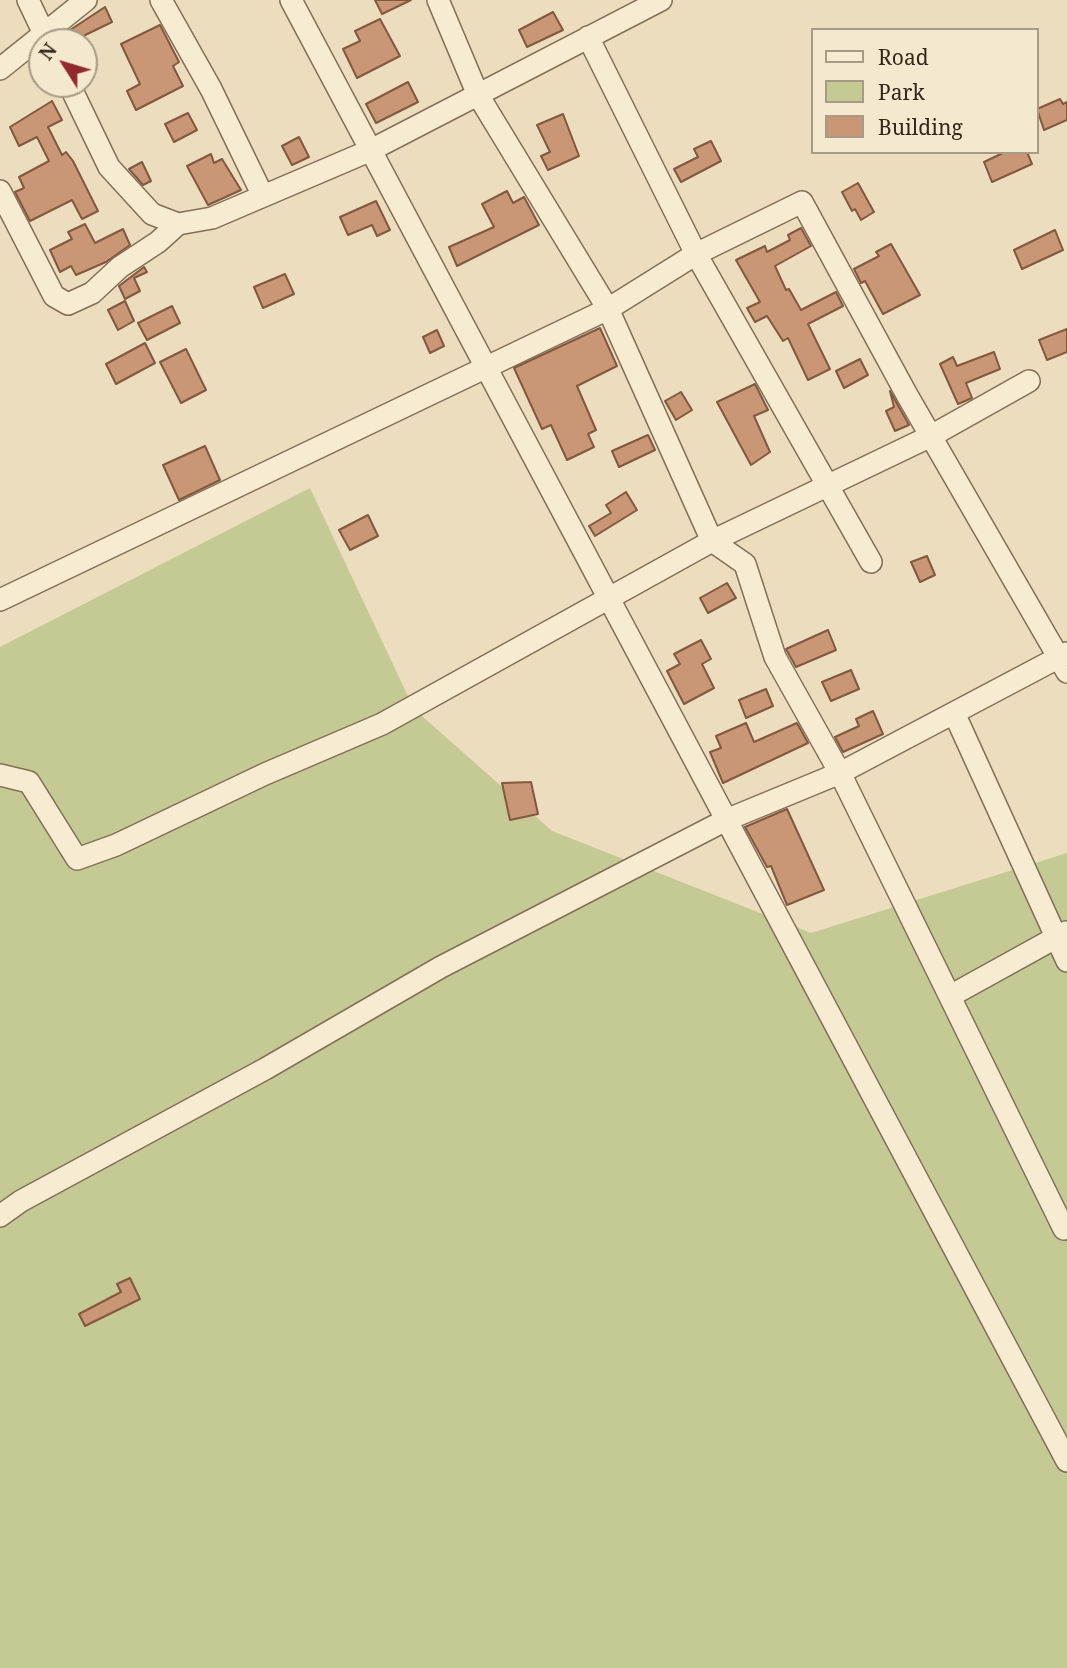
<!DOCTYPE html>
<html>
<head>
<meta charset="utf-8">
<style>
	body { margin:0 }
	#map { position:relative; width:1067px; height:1668px; overflow:hidden; background:#ecddbf; font-family:"Noto Serif",serif }
	canvas { display:block }
	.legend { position:absolute; left:811px; top:28px; width:228px; height:126px; box-sizing:border-box; background:#f4e8ce; border:2px solid #a79b87; margin:0; padding:9px 12px; list-style:none; font-size:21px; color:#34271c }
	.legend li { display:flex; align-items:center; gap:14px; height:35px }
	.legend b { width:35px; border:2px solid #a79b87 }
	.north { position:absolute; left:28px; top:28px; width:70px; height:70px; box-sizing:border-box; background:#f4e8ce; border:2px solid #a79b87; border-radius:50%; rotate:307deg; font-size:19px; font-weight:700; line-height:28px; text-align:center; color:#34271c }
	.north::after { content:''; display:block; margin:auto; width:24px; height:32px; background:#912a2e; clip-path:polygon(50% 0,100% 100%,50% 72%,0 100%) }
</style>
</head>
<body>
<div id="map">
<canvas width="1067" height="1668"></canvas>
<ul class="legend">
<li><b style="height:9px;background:#f7ebd2"></b>Road</li>
<li><b style="height:19px;background:#c5c994"></b>Park</li>
<li><b style="height:19px;background:#c99676"></b>Building</li>
</ul>
<div class="north">N</div>
</div>
<script>
const ctx = document.querySelector('canvas').getContext('2d');
ctx.lineJoin = 'round';
function paint(path, color) { ctx.fillStyle = color; ctx.fill(path, 'evenodd'); }
const poly = rows => new Path2D(rows.map(r => 'M' + r).join(''));
function trace(path, color, width, dash) { ctx.strokeStyle = color; ctx.lineWidth = width; ctx.lineCap = dash ? 'butt' : 'round'; ctx.setLineDash(dash || []); ctx.stroke(path); }
const green = poly([
	[310,488,414,709,552,831,811,933,1067,853,1067,1668,0,1668,0,647]
]);
const building = poly([
	[375,0,411,0,382,14,375,0],
	[105,7,112,22,71,42,67,32,105,7],
	[553,12,563,30,527,47,519,30,553,12],
	[380,19,400,56,357,78,343,49,360,41,355,31,380,19],
	[160,25,179,62,173,66,183,86,136,110,127,91,140,84,121,44,160,25],
	[408,82,418,102,376,123,366,104,408,82],
	[1060,99,1063,104,1067,102,1067,120,1044,130,1037,109,1060,99],
	[52,101,62,120,48,127,62,155,66,152,73,161,98,211,82,219,72,200,30,221,15,192,24,188,19,177,49,161,37,137,19,146,10,127,52,101],
	[188,113,197,130,174,142,165,124,188,113],
	[563,114,579,156,548,170,541,156,550,152,537,125,563,114],
	[299,137,309,157,292,165,282,146,299,137],
	[711,141,721,161,681,182,674,169,698,157,694,149,711,141],
	[1005,152,1027,152,1032,164,992,182,984,162,1005,152],
	[211,154,214,163,222,159,241,190,208,205,187,166,211,154],
	[142,162,151,181,143,185,129,169,142,162],
	[858,183,874,212,861,220,855,209,852,211,842,192,858,183],
	[507,191,513,203,524,197,539,225,457,266,449,247,494,227,482,204,507,191],
	[376,201,390,230,377,236,372,225,348,235,340,217,376,201],
	[85,224,95,243,123,229,130,245,106,262,76,275,71,266,60,272,50,250,72,239,68,232,85,224],
	[801,228,811,246,775,266,786,290,789,289,801,310,836,292,843,306,808,324,830,369,808,380,788,338,783,341,767,316,755,322,747,308,760,302,736,260,765,246,767,252,790,240,788,235,801,228],
	[1055,230,1063,250,1022,269,1014,250,1055,230],
	[891,244,920,295,883,314,865,281,861,283,854,269,879,256,876,252,891,244],
	[144,267,147,272,134,278,140,291,125,299,119,286,144,267],
	[285,274,294,294,263,308,254,287,285,274],
	[125,301,134,321,118,330,108,310,125,301],
	[172,306,180,323,147,340,138,323,172,306],
	[600,328,617,366,577,386,596,430,588,434,594,447,567,460,551,425,542,429,514,368,600,328],
	[1067,329,1067,352,1047,360,1039,340,1067,329],
	[437,330,444,346,430,353,423,337,437,330],
	[145,343,155,363,116,384,106,364,145,343],
	[186,349,206,390,181,403,160,362,186,349],
	[994,352,1000,369,966,383,972,398,958,404,940,364,953,357,957,366,994,352],
	[860,359,868,375,844,388,836,371,860,359],
	[755,384,768,410,754,416,770,452,751,465,717,402,755,384],
	[890,391,909,425,895,431,886,411,894,407,890,391],
	[681,392,692,410,676,420,665,401,681,392],
	[648,435,655,450,619,467,612,451,648,435],
	[205,446,220,480,179,500,163,465,205,446],
	[626,492,637,510,595,536,589,526,611,513,606,505,626,492],
	[368,515,378,536,350,550,339,530,368,515],
	[927,556,935,575,920,582,911,562,927,556],
	[727,583,736,598,708,613,700,598,727,583],
	[828,630,836,650,796,667,786,649,828,630],
	[701,640,711,659,702,664,714,688,684,704,667,671,680,664,674,654,701,640],
	[851,670,859,689,831,701,822,682,851,670],
	[766,689,773,706,746,718,739,700,766,689],
	[873,711,883,734,843,752,835,737,859,726,856,719,873,711],
	[746,723,754,742,797,723,808,743,723,783,710,752,721,748,716,736,746,723],
	[531,782,538,814,510,820,502,783,531,782],
	[787,809,824,890,787,905,771,866,767,867,745,827,787,809],
	[130,1278,140,1299,85,1326,79,1314,121,1292,117,1284,130,1278]
]);
const minor = poly([
	[28,0,48,42],
	[161,0,211,89,263,196],
	[291,0,1067,1461],
	[438,0,478,95,608,309,712,541,745,564,775,657,840,773,1064,1229,1067,1227],
	[588,37,696,254,871,562],
	[0,69,86,0],
	[69,84,109,167,152,214,178,224,212,218,369,151,661,0],
	[0,191,54,296,68,304,92,293,120,267,158,242,178,224],
	[0,600,608,309,696,254,802,202,907,395,1067,672],
	[955,715,1067,961],
	[0,775,29,782,77,859,116,845,265,774,382,724,712,541,931,436,1029,381],
	[952,995,1066,932],
	[0,1216,21,1201,265,1069,441,967,726,820,840,773,1067,653]
]);
paint(green, '#c5c994');
paint(building, '#c99676');
trace(building, '#82583f', 2);
trace(minor, '#846e58', 24);
trace(minor, '#f7ebd2', 21);
</script>
</body>
</html>
